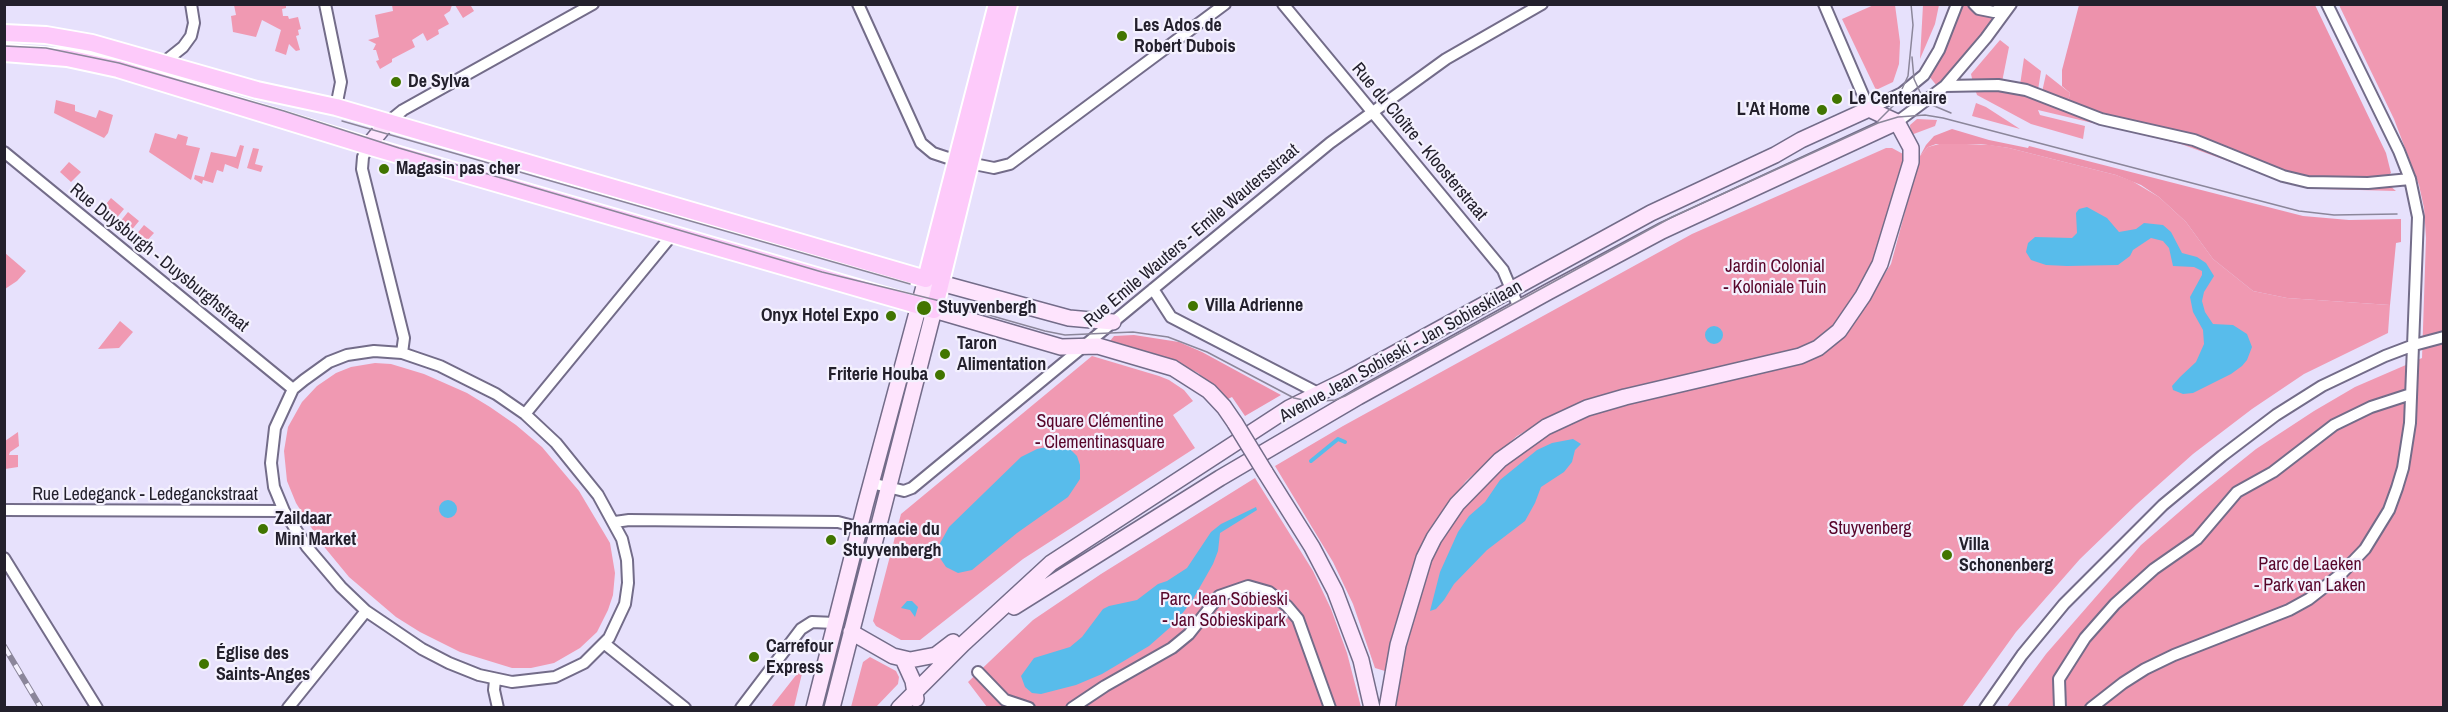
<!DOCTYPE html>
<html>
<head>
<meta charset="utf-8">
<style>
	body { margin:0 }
	#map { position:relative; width:2448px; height:712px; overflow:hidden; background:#e7e1fc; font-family:"Archivo Narrow",sans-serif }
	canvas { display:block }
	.frame { position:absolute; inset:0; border:6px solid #23202c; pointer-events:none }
</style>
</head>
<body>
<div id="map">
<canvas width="2448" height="712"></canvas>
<div class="frame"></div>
</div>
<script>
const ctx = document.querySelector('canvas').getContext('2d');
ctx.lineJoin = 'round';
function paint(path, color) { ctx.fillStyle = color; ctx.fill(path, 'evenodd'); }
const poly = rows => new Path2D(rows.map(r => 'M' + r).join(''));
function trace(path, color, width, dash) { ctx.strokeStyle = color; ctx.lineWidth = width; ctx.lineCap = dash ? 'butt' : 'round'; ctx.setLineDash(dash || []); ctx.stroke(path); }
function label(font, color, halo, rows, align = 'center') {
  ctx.font = font + ' "Archivo Narrow",sans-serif'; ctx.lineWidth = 4.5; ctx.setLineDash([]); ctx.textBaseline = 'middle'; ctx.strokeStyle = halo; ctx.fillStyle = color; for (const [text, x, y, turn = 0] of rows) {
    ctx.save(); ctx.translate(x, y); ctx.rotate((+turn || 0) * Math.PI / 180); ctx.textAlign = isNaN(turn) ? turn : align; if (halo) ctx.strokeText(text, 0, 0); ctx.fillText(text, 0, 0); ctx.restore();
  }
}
const green = poly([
	[1876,4,1895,5,1900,42,1899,64,1893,82,1876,90,1842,19],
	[234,5,286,5,286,8,282,9,283,16,288,16,289,19,298,17,301,29,298,30,299,35,296,36,300,50,296,51,289,44,286,55,275,51,281,30,262,20,256,37,233,32,231,16,236,15],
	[392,5,452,5,450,11,444,15,449,24,438,30,439,34,427,41,423,33,412,40,415,47,392,59,392,62,380,69,376,61,379,60,376,50,373,50,376,44,368,40,379,37,375,15,393,11],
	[455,5,473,5,471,6,474,11,463,18],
	[1923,5,1939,5,1935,24,1920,59],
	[1962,5,1968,5,1971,8,1995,18,1937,86,1929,76],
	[2339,5,2443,5,2443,707,2006,708,2046,654,2141,545,2200,494,2256,449,2314,411,2355,387,2422,358,2426,238,2424,208,2419,185,2394,119],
	[2000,40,2009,47,2002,82,1973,83,1971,74],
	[2024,58,2041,71,2038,90,2020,85],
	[2046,74,2070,93,2068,102,2042,92],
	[2000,88,2389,185,2396,191,2322,189,2294,185,2181,144,2038,110,2040,115,2085,126,2083,139,2031,124,1977,95,1975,89],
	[56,100,75,105,75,111,96,118,99,110,113,115,108,133,104,138,54,113],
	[1976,103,1986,107,2020,129,1972,116],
	[1917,119,1937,120,1935,126,1911,135,1910,125],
	[155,133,176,139,178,134,188,137,186,145,200,148,191,180,149,152],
	[1943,143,1990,145,2009,148,2116,175,2132,181,2159,197,2186,222,2213,259,2253,291,2287,298,2390,305,2388,333,2304,374,2252,409,2193,454,2137,504,2080,559,2016,632,1962,707,1395,708,1398,679,1407,638,1425,574,1440,542,1456,515,1487,481,1533,443,1586,415,1811,360,1835,345,1847,334,1891,264,1920,156,1928,147],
	[240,145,244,146,238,169,225,164,223,172,217,170,213,183,203,180,202,184,194,179,195,175,204,177,211,152,236,157],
	[253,148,259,149,255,164,263,166,261,172,247,168],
	[1886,148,1892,148,1903,154,1904,160,1880,244,1857,294,1836,323,1807,346,1590,399,1560,411,1517,436,1466,481,1430,529,1416,560,1397,621,1385,671,1375,668,1353,604,1333,562,1275,466,1343,426,1692,234],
	[69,162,81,172,71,182,60,172],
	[111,198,124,209,115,220,102,209],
	[128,212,139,221,130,232,119,223],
	[144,225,154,233,144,244,135,236],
	[5,253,26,271,17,281,5,289],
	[120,321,133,332,119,348,98,349],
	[1092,356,1159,376,1169,380,1184,390,1193,401,1173,415,1195,448,1023,559,920,640,901,640,876,626,873,621,901,514],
	[375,363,391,364,424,374,467,393,490,407,516,425,542,447,579,491,610,543,615,573,613,595,608,610,597,632,580,648,554,663,531,668,512,668,460,652,420,632,396,617,349,577,321,543,296,503,287,481,284,451,288,427,302,402,317,386,336,373,351,367],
	[18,432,19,446,10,452,9,455,18,455,18,467,5,469,5,441],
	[1255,478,1313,571,1331,609,1347,653,1361,707,987,707,968,682,1033,620,1101,574],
	[870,657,896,671,899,677,898,684,876,707,851,707,863,662],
	[804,665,794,707,771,707]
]);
const forest = poly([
	[2079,5,2315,5,2386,153,2391,173,2386,177,2314,180,2106,118,2068,102,2070,93,2062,86,2062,70],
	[1952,129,1989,140,2028,148,2029,146,2303,216,2349,220,2401,219,2401,242,2396,243,2390,305,2287,298,2253,291,2213,259,2186,222,2159,197,2141,185,2116,175,2009,148,1981,144,1936,144,1928,147,1920,156,1926,145,1934,136],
	[1134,335,1179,342,1202,352,1281,395,1245,416,1232,397,1228,399,1198,373,1171,359,1110,341,1114,336]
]);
const water = poly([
	[2087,207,2107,218,2119,232,2136,229,2144,223,2163,225,2171,232,2182,253,2197,257,2206,263,2214,276,2204,292,2202,301,2205,312,2213,324,2233,325,2247,334,2252,347,2247,360,2242,366,2231,374,2193,393,2183,394,2173,390,2172,386,2180,377,2196,362,2204,344,2203,330,2193,312,2190,297,2202,275,2202,271,2194,267,2173,266,2169,248,2163,241,2151,238,2133,250,2130,256,2118,265,2067,266,2046,265,2031,260,2026,252,2028,243,2035,237,2072,238,2077,233,2076,213,2079,209],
	'1705 335a9 9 0 1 1 18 0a9 9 0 1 1-18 0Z',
	[1573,439,1581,444,1575,450,1572,462,1564,472,1541,487,1535,503,1525,521,1487,550,1454,584,1444,600,1436,609,1430,611,1440,572,1458,532,1469,516,1485,502,1500,480,1537,450,1552,443],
	[1056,445,1070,449,1077,456,1080,465,1080,479,1068,497,1017,533,972,570,958,573,946,567,940,558,938,547,949,527,1021,457,1037,449],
	'439 509a9 9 0 1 1 18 0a9 9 0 1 1-18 0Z',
	[1256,507,1257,510,1220,533,1218,551,1213,564,1192,601,1174,624,1149,646,1102,674,1076,685,1041,694,1032,693,1025,687,1021,676,1034,658,1070,647,1082,637,1103,609,1109,606,1137,600,1158,584,1167,581,1187,568,1211,532,1221,524],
	[907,601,912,601,918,607,915,617,910,610,901,608]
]);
const stream = poly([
	[1311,461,1338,439,1345,442]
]);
const street = poly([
	[325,4,341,82,336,107],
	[858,4,921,143,933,153,957,161],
	[1283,4,1503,270,1519,308],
	[1824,4,1869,109,1902,93,1924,75,1939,50,1957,4],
	[1974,4,1979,9,1994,12,2009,4],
	[163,63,183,47,191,36,194,23,191,4],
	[1945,86,1998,85,2026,90,2101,119,2194,140,2283,176,2308,182,2368,183,2410,179],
	[1897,122,1945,86,1986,38,2011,4],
	[387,123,403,110,593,4],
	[368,146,363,157,362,169,404,338,402,353],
	[4,152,293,389],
	[969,163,994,168,1010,164,1225,4],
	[1153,289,1171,317,1318,393],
	[374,351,402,353,440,366,496,394,525,414,556,443,598,495,622,539,627,560,628,583,625,604,609,638,584,663,555,677,512,682,479,675,449,663,422,649,366,611,341,587,307,547,284,511,274,487,271,463,275,428,293,389,304,380,329,362,347,355,374,351],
	[525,414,672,235],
	[871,483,904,491,912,488,1330,143,1446,59,1542,4],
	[4,510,284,511],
	[615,522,629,520,838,522,876,532],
	[4,558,97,708],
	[605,644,685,708],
	[978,672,1005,700,1029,708],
	[495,680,494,690,498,708],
	[288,708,366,611],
	[741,708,801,629,812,622,835,623],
	[1072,708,1105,686,1172,648,1189,634,1219,596,1248,586,1269,592,1287,606,1298,619,1330,708],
	[1985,708,2022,655,2064,604,2163,505,2222,456,2276,415,2322,386,2385,356,2414,345,2444,337],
	[2060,708,2059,679,2085,638,2115,604,2154,569,2197,539,2237,492,2273,472,2334,425,2371,407,2411,394],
	[2091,708,2123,683,2145,669,2174,655,2289,610,2309,599,2341,574,2365,549,2389,510,2397,488,2403,468,2410,423,2418,217,2410,179,2399,151,2327,4]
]);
const secondary = poly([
	[368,146,387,123],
	[1265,472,1312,547,1335,591,1361,660,1372,708],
	[1014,607,1220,478,1358,397,1548,292,1662,231,1897,122],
	[851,632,893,656,910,660,936,655,953,642],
	[903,659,913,681,916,699],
	[814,708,865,506,926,279,1069,318,1113,322],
	[832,708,934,310,1061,347,1098,346,1173,368,1209,391,1224,407,1235,423],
	[899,708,963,644,1051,563,1289,408,1348,379,1651,213,1775,155,1801,140,1869,109,1897,122,1911,148,1911,162,1880,264,1863,296,1839,331,1818,348,1800,356,1625,397,1587,408,1546,427,1500,460,1457,504,1434,538,1424,558,1398,645,1387,708]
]);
const primary = poly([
	[4,33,46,35,92,43,257,90,336,107,926,279,997,4],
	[4,53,67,58,118,69,368,146,934,310,1009,4]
]);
const tram = poly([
	[4,46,46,48,119,63,284,111,399,148,822,272,936,300,1045,331,1065,335,1133,332,1168,337,1207,352,1294,398,1313,402,1335,400,1345,396,1672,217,1878,123,1898,117,1925,115,1943,118,2299,211,2334,215,2397,214],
	[1912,57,1914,79,1920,92,1932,105,1951,113],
	[342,121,910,284],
	[1878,121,1895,104,1908,76,1913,25,1911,4]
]);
const rail = poly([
	[4,646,41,708]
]);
const secondaryBridge = poly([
	[1235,423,1265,472]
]);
const markers = [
	[1122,36,6,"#417500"],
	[396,82,6,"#417500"],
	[1837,99,6,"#417500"],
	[1822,110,6,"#417500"],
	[384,169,6,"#417500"],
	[1193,306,6,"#417500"],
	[924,308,8,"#417500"],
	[891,316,6,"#417500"],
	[945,354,6,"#417500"],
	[940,375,6,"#417500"],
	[263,529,6,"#417500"],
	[831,540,6,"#417500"],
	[1947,555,6,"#417500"],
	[754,657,6,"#417500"],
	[204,664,6,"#417500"]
];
const poiNames = [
	["Les Ados de",1134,26],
	["Robert Dubois",1134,47],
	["De Sylva",408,82],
	["Le Centenaire",1849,99],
	["L'At Home",1810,110,"right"],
	["Magasin pas cher",396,169],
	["Villa Adrienne",1205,306],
	["Stuyvenbergh",938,308],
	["Onyx Hotel Expo",879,316,"right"],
	["Taron",957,344],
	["Alimentation",957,365],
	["Friterie Houba",928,375,"right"],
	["Zaildaar",275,519],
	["Mini Market",275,540],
	["Pharmacie du",843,530],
	["Stuyvenbergh",843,551],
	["Villa",1959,545],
	["Schonenberg",1959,566],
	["Carrefour",766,647],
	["Express",766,668],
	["Église des",216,654],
	["Saints-Anges",216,675]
];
const streetNames = [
	["Rue du Cloître - Kloosterstraat",1419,142,50],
	["Rue Emile Wauters - Emile Wautersstraat",1192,236,-40],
	["Rue Duysburgh - Duysburghstraat",159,258,39],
	["Avenue Jean Sobieski - Jan Sobieskilaan",1401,352,-29],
	["Rue Ledeganck - Ledeganckstraat",145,495]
];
const parkNames = [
	["Jardin Colonial",1775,267],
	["- Koloniale Tuin",1775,288],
	["Square Clémentine",1100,422],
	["- Clementinasquare",1100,443],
	["Stuyvenberg",1870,529],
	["Parc de Laeken",2310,565],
	["- Park van Laken",2310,586],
	["Parc Jean Sobieski",1224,600],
	["- Jan Sobieskipark",1224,621]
];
paint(green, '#f099b2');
paint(forest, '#ed92ac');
paint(water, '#58bceb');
trace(stream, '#58bceb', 4);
trace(street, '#736c89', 14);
trace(secondary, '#736c89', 18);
trace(primary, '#fff', 20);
trace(street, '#fff', 10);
trace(secondary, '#fee4fd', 15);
trace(primary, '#fdcafa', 16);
trace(tram, '#8b869a', 1.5);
trace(rail, '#8b869a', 6);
trace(rail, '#f4f1fe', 4, [11]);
trace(secondaryBridge, '#736c89', 18, []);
trace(secondaryBridge, '#fee4fd', 15);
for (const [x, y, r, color] of markers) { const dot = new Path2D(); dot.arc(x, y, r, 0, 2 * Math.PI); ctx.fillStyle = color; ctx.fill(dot); trace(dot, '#f4f1fe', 2); }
label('bold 18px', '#23202c', '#f4f1fe', poiNames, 'left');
label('18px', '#23202c', '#f4f1fe', streetNames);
label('18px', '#58052a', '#f4f1fe', parkNames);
</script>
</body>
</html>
